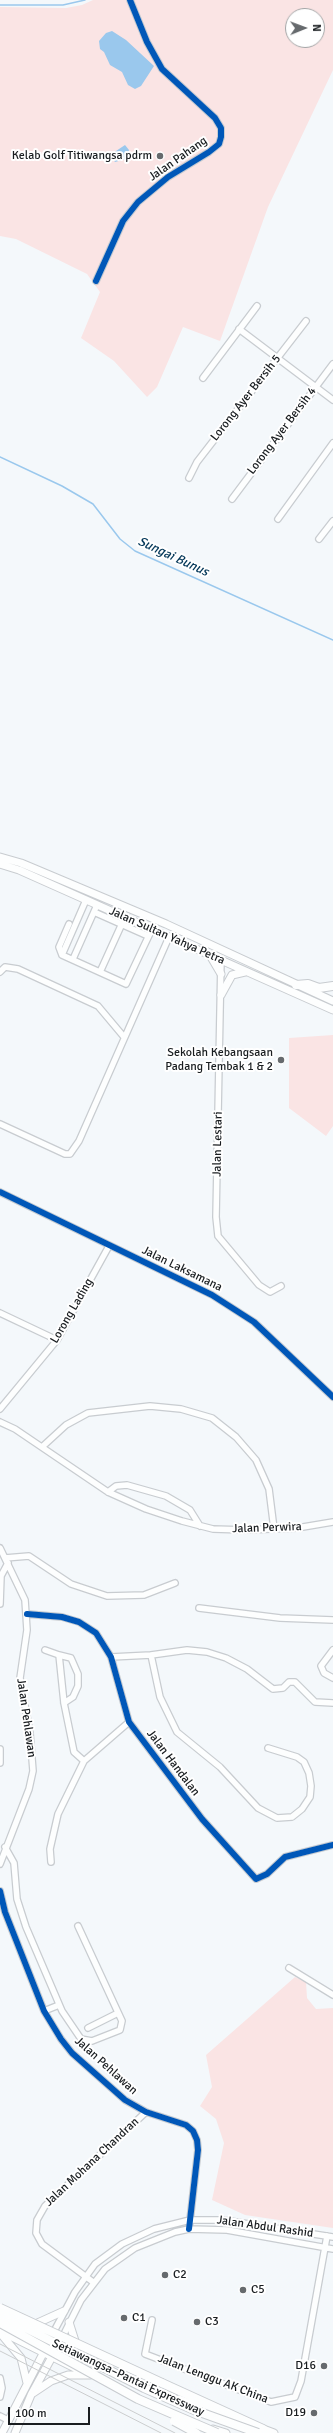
<!DOCTYPE html>
<html>
<head>
<meta charset="utf-8">
<style>
	body { margin:0 }
	#map { position:relative; width:333px; height:2433px; overflow:hidden; background:#f4f8fb; font-family:Signika,sans-serif }
	canvas { display:block }
	.north { position:absolute; left:285px; top:8px; width:40px; height:40px; box-sizing:border-box; background:#fff; border:1px solid #a3a5a6; border-radius:50%; rotate:89deg; font-size:11px; font-weight:700; line-height:16px; text-align:center; color:#191d20 }
	.north::after { content:''; display:block; margin:auto; width:14px; height:18px; background:#666a6d; clip-path:polygon(50% 0,100% 100%,50% 72%,0 100%) }
	.scale { position:absolute; left:8px; top:2407px; width:82px; height:18px; box-sizing:border-box; border:2px solid #191d20; border-top:0; padding-left:5px; font-size:12px; line-height:14px; white-space:nowrap; color:#191d20; -webkit-text-stroke:3px #fff; paint-order:stroke }
</style>
</head>
<body>
<div id="map">
<canvas width="333" height="2433"></canvas>
<div class="north">N</div>
<div class="scale">100 m</div>
</div>
<script>
const ctx = document.querySelector('canvas').getContext('2d');
ctx.lineJoin = 'round';
function paint(path, color) { ctx.fillStyle = color; ctx.fill(path, 'evenodd'); }
const poly = rows => new Path2D(rows.map(r => 'M' + r).join(''));
function trace(path, color, width, dash) { ctx.strokeStyle = color; ctx.lineWidth = width; ctx.lineCap = dash ? 'butt' : 'round'; ctx.setLineDash(dash || []); ctx.stroke(path); }
function label(font, color, halo, rows, align = 'center') {
  ctx.font = font + ' Signika,sans-serif'; ctx.lineWidth = 4; ctx.setLineDash([]); ctx.textBaseline = 'middle'; ctx.strokeStyle = halo; ctx.fillStyle = color; for (const [text, x, y, turn = 0] of rows) {
    ctx.save(); ctx.translate(x, y); ctx.rotate((+turn || 0) * Math.PI / 180); ctx.textAlign = isNaN(turn) ? turn : align; if (halo) ctx.strokeText(text, 0, 0); ctx.fillText(text, 0, 0); ctx.restore();
  }
}
const green = poly([
	[93,0,333,0,333,70,268,207,220,341,183,327,157,387,147,397,114,361,81,338,100,292,87,274,16,239,0,236,0,7,66,8,82,5],
	[293,16,317,16,317,40,293,40],
	[333,1035,333,1126,326,1136,289,1108,289,1038],
	[295,1977,306,1982,307,1998,316,2009,333,2008,333,2228,245,2215,212,2200,224,2143,216,2119,200,2106,212,2087,206,2055]
]);
const water = poly([
	[112,31,126,40,154,66,141,86,135,89,128,85,122,72,110,65,104,52,100,49,99,41,106,33],
	[125,145,129,150,126,159,115,162,110,155]
]);
const stream = poly([
	[0,5,63,5,85,0],
	[0,457,62,486,93,504,120,539,135,551,333,640]
]);
const minor = poly([
	[96,281,123,221,138,202,168,177,209,152,219,144,221,137,221,128,215,118,162,69,147,42,130,0],
	[239,329,333,400],
	[203,378,257,306],
	[189,478,197,462,306,321],
	[232,499,333,364],
	[278,519,333,443],
	[319,539,333,521],
	[94,912,148,936],
	[69,924,59,947,62,955,126,984,152,929],
	[62,955,86,900],
	[73,959,97,905],
	[221,960,216,1217,218,1236,259,1285,270,1292,281,1286],
	[0,972,5,967,18,969,98,1006,124,1037],
	[100,972,125,917],
	[0,1124,65,1154,70,1154,79,1141,169,937],
	[0,1192,212,1295,254,1322,333,1397],
	[0,1313,57,1340],
	[0,1409,57,1340,109,1246],
	[0,1422,15,1429,108,1492,146,1509,182,1521,213,1529,245,1530,297,1528,333,1522],
	[42,1447,66,1425,88,1413,150,1406,181,1409,212,1418,236,1437,256,1460,269,1489,274,1529],
	[108,1492,116,1486,127,1485,166,1496,190,1510,200,1526],
	[0,1548,25,1600,27,1630,20,1678,30,1733,33,1771,29,1789,0,1864],
	[5,1558,29,1556,71,1584,107,1596,144,1595,175,1583],
	[0,1604,1,1576,8,1563],
	[199,1608,280,1618,333,1620],
	[27,1614,62,1617,79,1622,96,1633,111,1657,129,1722,202,1819,256,1879,267,1874,285,1857,333,1845],
	[45,1650,59,1655,64,1703,74,1752,84,1761],
	[333,1650,321,1666,324,1673,333,1678],
	[59,1655,71,1658,78,1674,78,1686,73,1697,64,1703],
	[151,1655,160,1697,177,1732,220,1767,258,1808,277,1818,292,1817,302,1809,310,1797,311,1786,309,1773,304,1762,297,1757,268,1748],
	[111,1657,151,1655,187,1650,207,1652,226,1658,247,1669,273,1689,283,1688,289,1682,295,1682,315,1702,333,1703],
	[0,1749,0,1763],
	[5,1847,14,1863,17,1899,26,1927,62,2011,81,2039,92,2041,120,2030,122,2021,78,1926],
	[51,1862,50,1849,58,1814,84,1761,129,1722],
	[0,1891,5,1912,44,2011,61,2039,72,2053,125,2100,146,2112,186,2125,193,2131,197,2140,198,2150,189,2229],
	[289,1968,333,1995],
	[44,2011,59,2005],
	[88,2028,118,2013],
	[93,2282,42,2244,36,2233,37,2220,45,2206,146,2112],
	[152,2320,145,2354,271,2402,295,2397,301,2381,327,2236],
	[52,2335,75,2292,95,2264,122,2244,154,2229,190,2220,223,2220,333,2237],
	[61,2340,81,2300,105,2269,135,2248,175,2232,189,2229,227,2230,333,2249],
	[0,2378,2,2388,0,2397],
	[0,2416,8,2420]
]);
const major = poly([
	[0,857,21,863,166,924,333,1001],
	[0,864,19,870,333,1010],
	[211,957,221,974],
	[221,995,232,975,245,972],
	[69,2322,76,2344,85,2356],
	[33,2325,64,2311],
	[0,2331,77,2369],
	[1,2334,21,2358,27,2383],
	[33,2393,51,2381,68,2375,90,2375],
	[179,2399,235,2420],
	[258,2427,274,2433],
	[213,2429,226,2433],
	[2,2433,49,2342],
	[15,2433,31,2395,53,2355]
]);
const highway = poly([
	[296,985,308,984,319,988,333,986],
	[162,2383,263,2429]
]);
const tram = poly([
	[0,2344,175,2433],
	[0,2351,161,2433]
]);
const highwayBridge = poly([
	[0,2308,162,2383],
	[0,2315,144,2388,194,2410,258,2433],
	[0,2323,138,2399,217,2433],
	[174,2421,196,2433]
]);
const cycleway = poly([
	[96,281,123,221,138,202,168,177,209,152,219,144,221,137,221,128,215,118,162,69,147,42,130,0],
	[0,1192,212,1295,254,1322,333,1397],
	[27,1614,62,1617,79,1622,96,1633,111,1657,129,1722,202,1819,256,1879,267,1874,285,1857,333,1845],
	[0,1891,5,1912,44,2011,61,2039,72,2053,125,2100,146,2112,186,2125,193,2131,197,2140,198,2150,189,2229]
]);
const markers = [
	[160,156,4,"#666a6d"],
	[281,1060,4,"#666a6d"],
	[165,2275,4,"#666a6d"],
	[243,2290,4,"#666a6d"],
	[124,2318,4,"#666a6d"],
	[197,2322,4,"#666a6d"],
	[324,2366,4,"#666a6d"],
	[314,2413,4,"#666a6d"]
];
const poiNames = [
	["Kelab Golf Titiwangsa pdrm",152,156],
	["Sekolah Kebangsaan",273,1053],
	["Padang Tembak 1 & 2",273,1067],
	["C2",173,2275,"left"],
	["C5",251,2290,"left"],
	["C1",132,2318,"left"],
	["C3",205,2322,"left"],
	["D16",316,2366],
	["D19",306,2413]
];
const streetNames = [
	["Jalan Pahang",178,159,-35],
	["Lorong Ayer Bersih 5",246,398,-52],
	["Lorong Ayer Bersih 4",282,431,-53],
	["Jalan Sultan Yahya Petra",167,936,24],
	["Jalan Lestari",218,1144,-89],
	["Jalan Laksamana",182,1269,26],
	["Lorong Lading",72,1311,-60],
	["Jalan Perwira",267,1528,-2],
	["Jalan Pehlawan",26,1718,82],
	["Jalan Handalan",173,1763,53],
	["Jalan Pehlawan",106,2066,42],
	["Jalan Mohana Chandran",92,2162,-43],
	["Jalan Abdul Rashid",265,2227,8],
	["Setiawangsa–Pantai Expressway",128,2378,25],
	["Jalan Lenggu AK China",213,2379,21]
];
const waterNames = [
	["Sungai Bunus",173,557,25]
];
paint(green, '#fae4e4');
paint(water, '#9ac8ed');
trace(stream, '#9ac8ed', 1.5);
trace(minor, '#c8ccd0', 8);
trace(major, '#c8ccd0', 9);
trace(highway, '#c8ccd0', 10);
trace(minor, '#fdfefe', 5.5);
trace(major, '#fdfefe', 7);
trace(highway, '#fdfefe', 8);
trace(tram, '#cbcdce', 1);
trace(highwayBridge, '#c8ccd0', 10, []);
trace(highwayBridge, '#fdfefe', 8);
trace(cycleway, '#0057b8', 6);
for (const [x, y, r, color] of markers) { const dot = new Path2D(); dot.arc(x, y, r, 0, 2 * Math.PI); ctx.fillStyle = color; ctx.fill(dot); trace(dot, '#fff', 1.5); }
label('12px', '#191d20', '#fff', poiNames, 'right');
label('12px', '#191d20', '#fff', streetNames);
label('italic 13px', '#033758', '#fff', waterNames);
</script>
</body>
</html>
